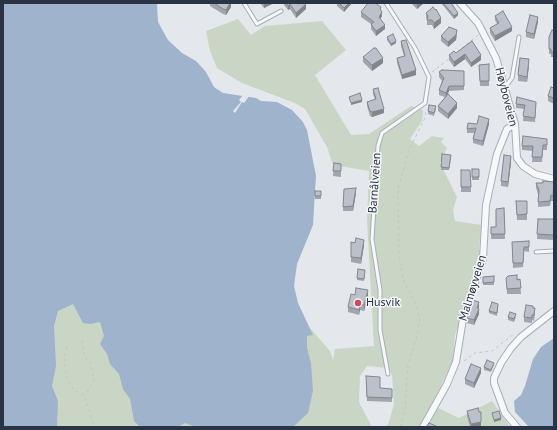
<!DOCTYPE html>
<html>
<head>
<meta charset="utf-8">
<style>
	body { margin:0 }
	#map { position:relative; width:557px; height:430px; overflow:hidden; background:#e4e7ec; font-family:"PT Sans",sans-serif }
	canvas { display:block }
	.frame { position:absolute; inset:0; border:4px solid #2b3445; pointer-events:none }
</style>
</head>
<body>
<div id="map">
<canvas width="557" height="430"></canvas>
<div class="frame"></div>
</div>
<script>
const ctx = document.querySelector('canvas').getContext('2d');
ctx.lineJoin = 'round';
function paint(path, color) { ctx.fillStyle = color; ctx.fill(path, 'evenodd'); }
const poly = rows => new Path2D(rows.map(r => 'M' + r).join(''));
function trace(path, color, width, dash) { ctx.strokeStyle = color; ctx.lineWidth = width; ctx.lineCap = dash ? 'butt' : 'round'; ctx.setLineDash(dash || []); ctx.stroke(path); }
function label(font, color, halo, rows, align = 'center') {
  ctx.font = font + ' "PT Sans",sans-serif'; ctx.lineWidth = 3; ctx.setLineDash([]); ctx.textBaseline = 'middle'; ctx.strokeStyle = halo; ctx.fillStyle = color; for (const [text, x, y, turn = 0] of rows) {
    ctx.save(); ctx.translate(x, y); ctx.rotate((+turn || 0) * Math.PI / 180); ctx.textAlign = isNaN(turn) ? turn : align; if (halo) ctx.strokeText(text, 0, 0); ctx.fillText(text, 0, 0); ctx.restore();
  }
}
const green = poly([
	[238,19,251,35,265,26,322,21,346,50,315,75,351,135,369,134,411,106,423,110,422,121,410,139,411,140,419,146,432,136,444,138,441,142,447,148,440,163,457,197,453,210,455,221,481,225,479,250,481,251,477,260,475,274,471,290,455,335,453,361,432,405,459,418,492,401,510,427,383,427,388,425,394,404,392,374,388,368,367,366,360,376,359,402,372,427,3,427,3,246,311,329,330,351,333,360,335,349,374,346,367,220,369,171,333,165,327,147,305,109,295,103,242,83,217,68,210,51,206,31]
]);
const water = poly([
	[3,3,157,3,158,22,168,40,182,53,196,61,206,72,214,87,223,93,256,98,261,101,277,102,292,110,303,122,307,130,316,176,313,225,297,264,294,286,298,303,313,335,307,336,307,348,311,363,313,391,308,413,293,427,196,427,185,423,178,427,140,427,134,421,130,399,123,389,119,374,110,364,107,354,100,344,104,336,100,322,90,324,83,323,73,304,58,311,54,326,56,366,52,386,58,401,57,427,3,427],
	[554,338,554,427,529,427,515,412,514,401,521,395,525,386,533,359,541,347]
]);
const pier = poly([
	[244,94,250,95,244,103,242,102,235,113,233,111,241,102,239,100]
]);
const path = poly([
	[457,52,478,35],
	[432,72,450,58],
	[82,340,84,356,91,364,94,381,85,395],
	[67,347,64,358,66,376,74,390,85,396,94,427],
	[464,361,475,353,492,351,514,334],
	[400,427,405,411,408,364,416,340,420,319,414,300,404,282,399,258,398,188,410,148,426,116,425,110]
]);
const lane = poly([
	[244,3,257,24,281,11],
	[386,3,415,48,429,77,425,103,382,133,378,146,372,239,380,290,380,330,388,374],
	[505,87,512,78,519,37],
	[536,252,554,251]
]);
const street = poly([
	[460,3,478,23,496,58,515,124,517,158,523,166,535,174,554,179],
	[423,427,447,384,456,362,463,319,483,259,486,205,497,154,507,129,515,124],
	[517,427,505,413,494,383,494,378,501,363,511,348,521,337,554,311]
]);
const wall = poly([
	[210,3,231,3,231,7,226,15,223,14,210,6],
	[260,3,273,3,272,4,264,8],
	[284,3,305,3,306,9,296,18,290,9,288,10,284,5],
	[337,3,352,3,344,12,337,6],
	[411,3,424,3,417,9],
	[441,3,451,3,458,15,454,19],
	[381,10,382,16,380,19,385,29,376,36,371,29,371,24,361,17,361,12],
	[426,13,441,23,434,29,432,25,427,25,427,20,426,18],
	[495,16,512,31,495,41,490,33,490,28,497,24,495,20],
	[538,22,534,39,526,37,526,32],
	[554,31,554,57,551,57,551,54,549,54,549,37],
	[457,35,456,40,448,47,441,41,441,36],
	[387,37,396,43,391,46,387,40],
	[401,41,416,75,402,79,397,63,397,58,404,56,401,46],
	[472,41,481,60,471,67,465,59,454,67,449,60,449,55,456,53],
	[363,57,383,63,372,71,363,62],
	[489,64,489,86,480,86,479,65],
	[529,65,527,82,518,81,518,75],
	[464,71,464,90,449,91,447,95,457,108,448,119,438,111,438,106,445,97,439,95,439,90,442,81,439,77,439,72],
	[554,88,554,104,548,101,548,96],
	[373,89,384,113,372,117,370,116,367,106,367,102,375,100,373,94],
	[536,102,535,122,523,121,524,109,516,108,516,104],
	[436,109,434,116,428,114,428,111],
	[477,124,489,124,483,146,473,143,473,139,474,133,467,133,467,129],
	[547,139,547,150,543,150,542,162,532,162,533,151,522,150,522,146],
	[442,154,451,158,449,170,441,170],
	[511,162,508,187,501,186,501,181],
	[334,163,341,164,341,177,333,176],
	[472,169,479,169,479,180,472,180],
	[461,170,470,170,471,192,461,192],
	[554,182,553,201,551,201,550,206,538,207,538,194,536,188,536,183],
	[344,189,356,193,353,211,343,211],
	[315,191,321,191,321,199,315,199],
	[516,201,527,201,527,220,517,220],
	[504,208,505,239,491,239,491,227,496,227],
	[553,208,554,208,554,240,537,239,538,219,553,219],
	[529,241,529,252,524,251,523,267,513,268,512,242],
	[351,242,364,245,361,264,351,262],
	[365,273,364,281,357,280,357,278],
	[494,276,494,285,483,285,483,277],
	[506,278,520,279,521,294,507,294],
	[355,295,368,296,364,311,360,310,359,315,348,312,348,307],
	[498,304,497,316,489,313,489,311],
	[479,307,478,309,479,314,474,325,467,323,467,318],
	[533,308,535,314,534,321,532,320,532,323,524,322,524,317],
	[508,317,516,317,514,322,508,320],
	[494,365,491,372,484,370,484,367],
	[481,373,474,388,465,384,465,379],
	[366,381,392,393,392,402,367,401],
	[467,411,481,427,470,427,467,416]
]);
const shadedWall = poly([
	[230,3,231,3,231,7,226,15,226,10],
	[264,3,273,3,272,4,264,8],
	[349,3,352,3,344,12,344,8],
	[418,3,424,3,417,9,417,4],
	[290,4,290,9,288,10,288,6],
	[306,4,306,9,296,18,296,13],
	[382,12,382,16,379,21,379,17],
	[458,13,458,15,454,19,454,16],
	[538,17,538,22,534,39,534,34],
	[441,18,441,23,434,29,434,23],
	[385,25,385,29,376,36,376,31],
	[512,27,512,31,495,41,495,36],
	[457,30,456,40,448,47,448,42],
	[396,41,396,43,391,46,391,44],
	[465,54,465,59,454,67,454,62],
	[481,55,481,60,471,67,471,63],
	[383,58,383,63,372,71,372,65],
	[529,59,529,65,527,82,527,77],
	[416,70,416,75,402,79,402,75],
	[449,86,449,91,446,98,446,93],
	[362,100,362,102,351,105,351,103],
	[457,103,457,108,448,119,448,114],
	[384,109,384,113,372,117,372,112],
	[489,119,489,124,483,146,483,141],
	[511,156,511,162,508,187,508,182],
	[356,188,356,193,353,211,353,206],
	[364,240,364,245,361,264,361,258],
	[368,290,368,296,364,311,364,305],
	[479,302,479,307,477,313,479,309,479,314,474,325,474,320],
	[360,304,360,310,359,315,359,310],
	[481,368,481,373,474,388,474,383],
	[501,418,501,420,494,422,494,420],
	[481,422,481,427,471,427,471,424]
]);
const building = poly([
	[214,3,230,3,226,10,223,9,214,3],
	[286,3,305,3,306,4,296,13,290,4,288,6,286,3],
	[339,3,349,3,344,8,339,3],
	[368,3,375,3,381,7,380,9,382,12,379,17,385,25,376,31,371,24,374,22,361,12,368,3],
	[443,3,451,3,458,13,454,16,443,3],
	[433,7,435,10,436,9,441,18,434,23,432,20,427,20,428,16,426,13,433,7],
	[503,11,512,27,495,36,490,28,499,23,495,16,503,11],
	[530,15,538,17,534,34,526,32,530,15],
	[449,27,457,30,456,35,448,42,441,36,449,27],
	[552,30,554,31,554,52,551,52,551,49,549,49,549,37,552,30],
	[393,34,396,41,391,44,387,37,393,34],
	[406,40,416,70,402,75,397,58,405,56,401,41,406,40],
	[472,41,481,55,471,63,465,54,454,62,449,55,454,51,456,53,472,41],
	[374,48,376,48,383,58,372,65,363,57,374,48],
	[520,58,529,59,527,77,518,75,520,58],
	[489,64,489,81,480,81,479,65,489,64],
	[442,70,464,71,464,86,449,86,446,93,439,90,444,78,439,72,442,70],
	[551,87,554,88,554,98,548,96,551,87],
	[378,88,384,109,372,112,370,111,367,102,376,99,373,89,378,88],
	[360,93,362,100,351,103,349,97,360,93],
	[448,94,457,103,448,114,438,106,448,94],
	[517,97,536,102,535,118,523,116,525,105,516,104,517,97],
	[429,105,436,106,434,113,428,111,429,105],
	[479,116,489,119,483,141,473,139,476,128,467,129,468,123,477,124,479,116],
	[523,136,547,139,547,145,543,145,542,157,532,157,533,146,522,146,523,136],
	[442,154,451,155,449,168,441,167,442,154],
	[504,155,511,156,508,182,501,181,504,155],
	[334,163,341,164,341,171,333,171,334,163],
	[472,169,479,169,479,177,472,177,472,169],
	[461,170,470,170,471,187,461,187,461,170],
	[543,181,554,182,553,196,551,195,550,201,538,202,539,190,536,183,543,183,543,181],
	[356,188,353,206,343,207,344,189,356,188],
	[315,191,321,191,321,196,315,196,315,191],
	[516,201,527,201,527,214,517,215,516,201],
	[504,208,505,234,491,234,491,227,496,227,496,209,504,208],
	[538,219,554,219,554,235,537,234,538,219],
	[356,238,364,240,361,258,351,257,351,242,355,243,356,238],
	[529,241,529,247,524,247,523,263,513,263,512,242,529,241],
	[358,269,365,270,364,279,357,278,358,269],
	[517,275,517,280,520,279,521,288,507,289,506,278,508,276,517,275],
	[494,276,494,282,483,283,483,277,494,276],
	[356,288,368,290,364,305,360,304,359,310,348,307,351,294,355,295,356,288],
	[472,300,479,302,477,308,479,309,474,320,467,318,472,300],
	[492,302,498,304,497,313,489,311,492,302],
	[526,305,533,306,533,308,535,308,534,315,532,315,532,318,524,317,526,305],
	[510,312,516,314,514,319,508,317,510,312],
	[487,360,494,363,491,370,484,367,487,360],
	[471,364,481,368,474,383,465,379,471,364],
	[366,376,380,377,380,388,392,389,392,398,367,397,366,376],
	[478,408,479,412,481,412,481,422,471,424,467,411,478,408],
	[499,411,501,418,494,420,492,413,499,411],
	[429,423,438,427,426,427,429,423]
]);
const markers = [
	[358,303,4,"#d1495b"]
];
const streetNames = [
	["Høyboveien",506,97,76],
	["Barnålveien",375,183,-86],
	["Malmøyveien",473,288,-73]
];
const poiNames = [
	["Husvik",366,303]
];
paint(green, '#c9d6c5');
paint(water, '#9fb4cc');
paint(pier, '#e4e7ec');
trace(lane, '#a9aeb7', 5);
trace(street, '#a9aeb7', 8);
trace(path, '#c2c5cb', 1, [3, 3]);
trace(lane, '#f7f8fa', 3);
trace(street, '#f7f8fa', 6);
paint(wall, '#a1a5ae');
paint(shadedWall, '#83868d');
paint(building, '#bbc0ca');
trace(building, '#83868d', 1);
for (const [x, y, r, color] of markers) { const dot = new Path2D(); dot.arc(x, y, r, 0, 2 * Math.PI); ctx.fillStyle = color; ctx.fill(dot); trace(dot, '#f4f6f9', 1.5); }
label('12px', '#2b3445', '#f4f6f9', streetNames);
label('12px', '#2b3445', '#f4f6f9', poiNames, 'left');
</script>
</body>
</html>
